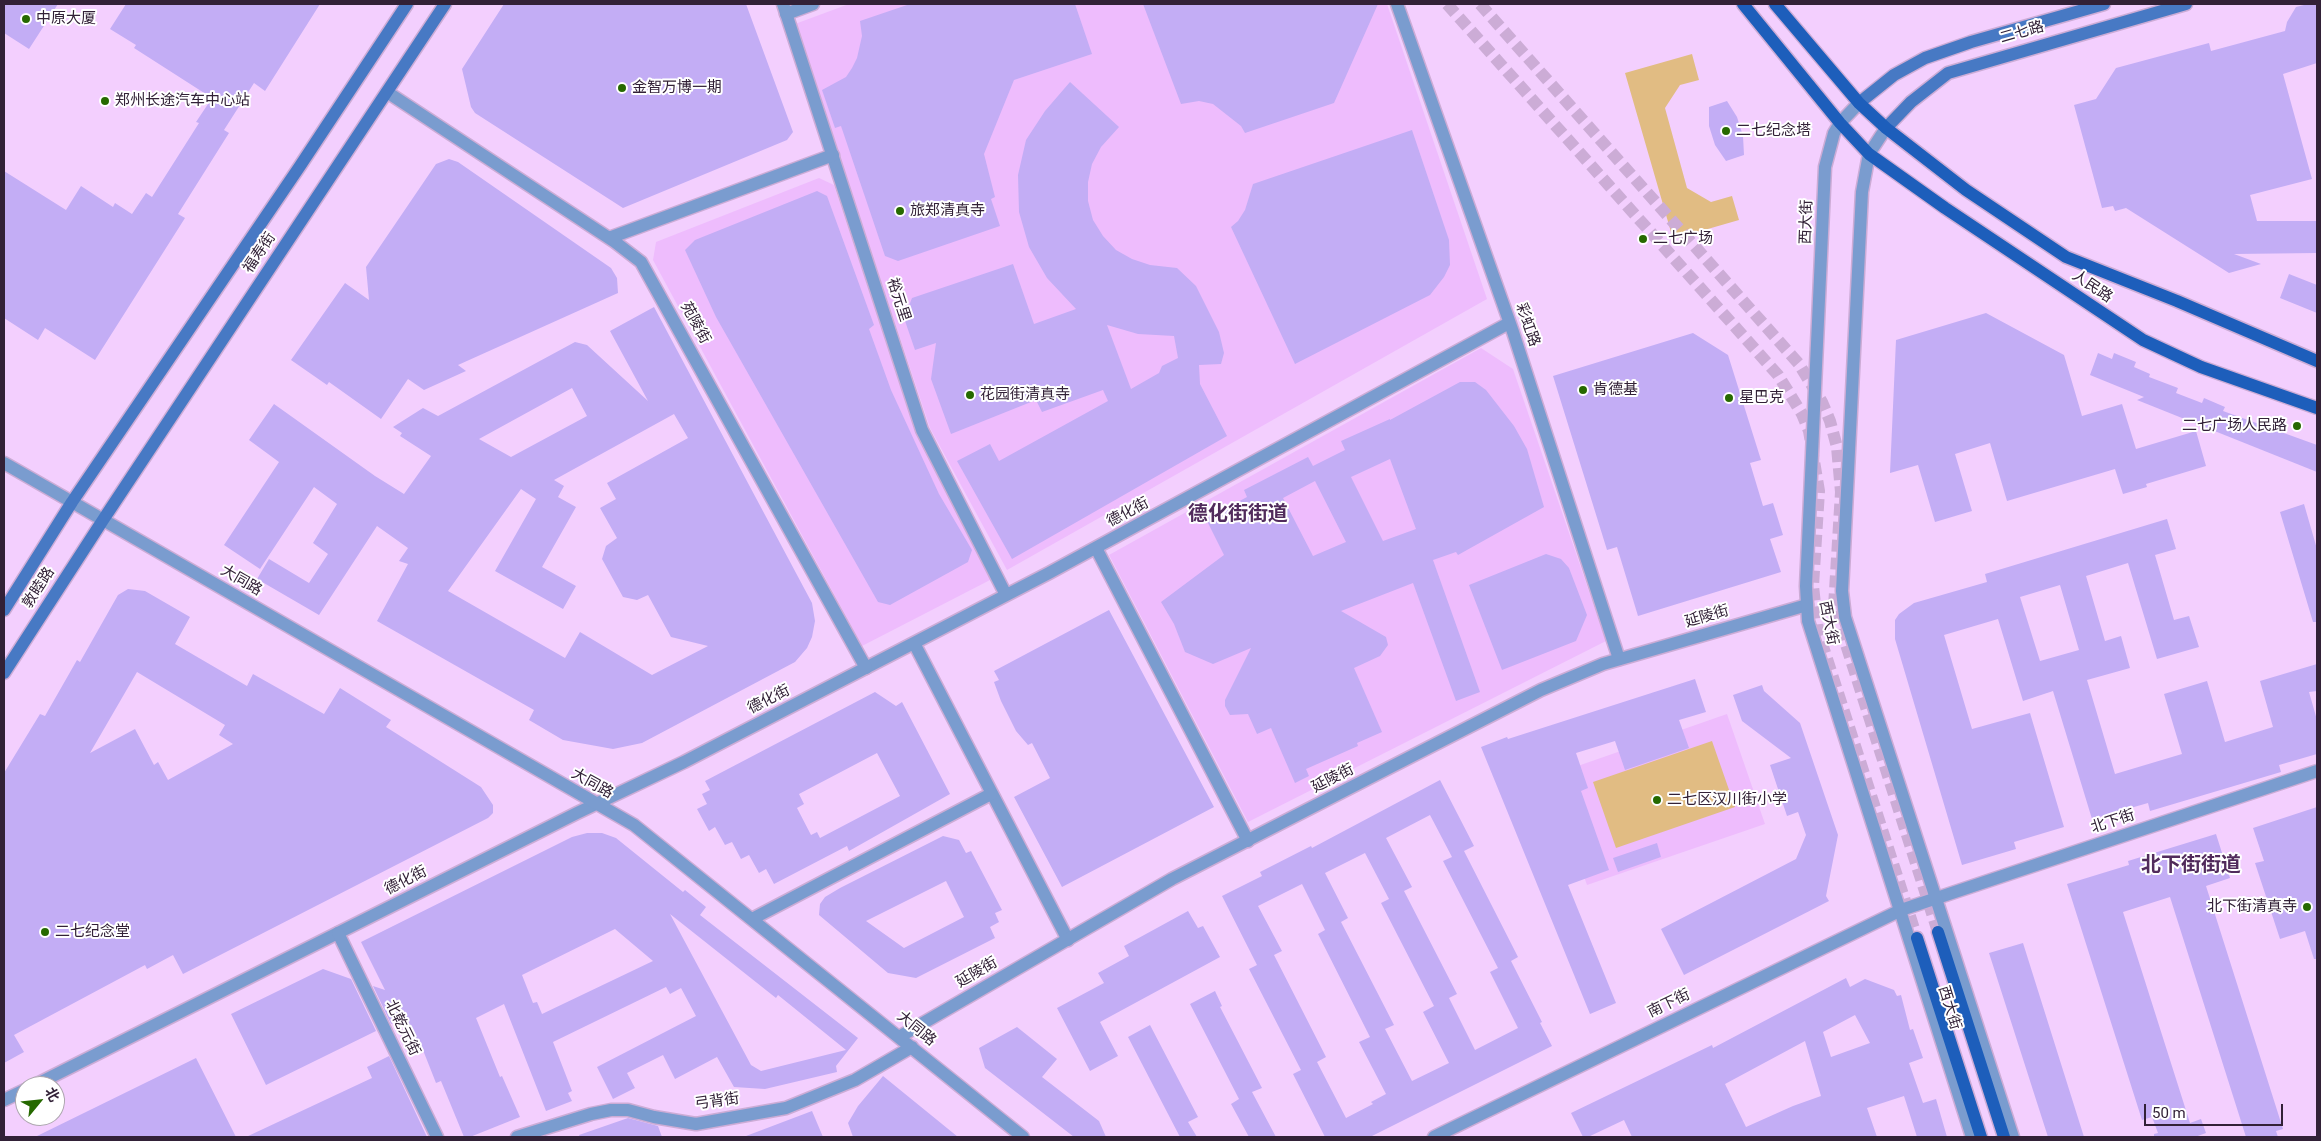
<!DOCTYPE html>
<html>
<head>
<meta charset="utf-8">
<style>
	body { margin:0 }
	#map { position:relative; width:2321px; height:1141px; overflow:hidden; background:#f3cffe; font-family:Roboto,"Noto Sans SC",sans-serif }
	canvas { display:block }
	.frame { position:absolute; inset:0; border:5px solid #322137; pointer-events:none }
	.north { position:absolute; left:15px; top:1076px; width:50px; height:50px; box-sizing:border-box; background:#fff; border:1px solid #ada6af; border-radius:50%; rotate:62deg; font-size:14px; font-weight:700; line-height:20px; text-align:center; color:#322137 }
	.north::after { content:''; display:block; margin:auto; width:18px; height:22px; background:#266900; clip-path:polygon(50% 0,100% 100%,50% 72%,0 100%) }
	.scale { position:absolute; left:2144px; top:1104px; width:139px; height:22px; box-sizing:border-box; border:2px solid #322137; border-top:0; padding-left:6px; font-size:15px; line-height:18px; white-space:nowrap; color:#322137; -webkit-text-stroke:4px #fff; paint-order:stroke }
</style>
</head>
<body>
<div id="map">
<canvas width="2321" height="1141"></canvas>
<div class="frame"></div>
<div class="north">北</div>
<div class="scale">50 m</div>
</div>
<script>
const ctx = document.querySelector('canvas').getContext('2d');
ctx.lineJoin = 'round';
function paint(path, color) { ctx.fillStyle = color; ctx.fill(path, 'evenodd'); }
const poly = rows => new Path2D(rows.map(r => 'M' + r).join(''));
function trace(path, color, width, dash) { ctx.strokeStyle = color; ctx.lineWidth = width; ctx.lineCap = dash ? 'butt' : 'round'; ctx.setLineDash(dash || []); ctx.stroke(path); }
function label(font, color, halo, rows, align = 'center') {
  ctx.font = font + ' Roboto,"Noto Sans SC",sans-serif'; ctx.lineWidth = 4; ctx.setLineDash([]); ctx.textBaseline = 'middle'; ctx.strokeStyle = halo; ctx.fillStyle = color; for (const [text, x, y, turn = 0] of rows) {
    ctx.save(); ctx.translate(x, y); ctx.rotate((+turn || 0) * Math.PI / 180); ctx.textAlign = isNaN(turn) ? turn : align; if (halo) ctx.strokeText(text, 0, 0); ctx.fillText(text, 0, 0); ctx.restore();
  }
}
const built = poly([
	[849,4,1387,4,1487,299,1007,570,930,428,795,24],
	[819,178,834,185,917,434,992,579,862,646,653,260,656,242],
	[1481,348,1513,369,1606,641,1248,822,1109,555],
	[1727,714,1765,824,1587,885,1549,776]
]);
const green = poly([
	[1692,54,1699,80,1680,85,1665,108,1687,188,1711,202,1732,196,1739,220,1673,239,1625,73],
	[1712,741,1735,807,1616,848,1593,782]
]);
const building = poly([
	[4,4,58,4,29,49,4,33],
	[126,4,320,4,265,91,254,83,224,130,229,133,178,214,185,218,95,360,45,328,38,340,4,318,4,171,66,210,81,186,113,207,115,203,132,214,146,193,152,197,199,123,196,122,212,98,134,48,136,45,110,29],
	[504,4,746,4,793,132,787,140,623,208,475,113,471,107,462,69],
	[910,4,1075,4,1092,54,1014,80,984,154,995,197,991,199,1000,226,898,261,885,256,841,126,835,128,822,90,846,77,852,68,857,58,862,36,860,21],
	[1143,4,1378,4,1334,103,1245,133,1241,126,1213,104,1199,101,1181,104],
	[2308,4,2317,4,2317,63,2283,74,2312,179,2250,195,2257,221,2317,221,2317,253,2234,254,2261,264,2229,273,2126,208,2115,211,2113,206,2102,208,2074,105,2096,99,2116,68,2209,43,2211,51,2285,31,2287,22,2296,7],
	[1070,82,1119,127,1101,147,1092,164,1088,182,1088,201,1093,220,1103,236,1116,250,1132,259,1150,265,1177,268,1196,286,1219,332,1224,353,1221,364,1199,365,1200,384,1227,436,1012,559,957,461,990,444,999,461,1108,401,1103,390,1042,412,1036,400,951,434,931,379,936,343,915,350,904,318,912,298,1013,264,1034,324,1076,309,1047,278,1029,247,1019,212,1018,175,1026,140,1045,111],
	[1107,325,1138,334,1174,336,1178,358,1162,366,1159,373,1131,389],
	[1727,101,1737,117,1743,136,1744,155,1726,161,1715,145,1709,126,1709,107],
	[1412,130,1449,240,1450,265,1444,277,1430,295,1295,364,1231,227,1238,221,1245,210,1253,184],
	[449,159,458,162,611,268,617,278,618,293,458,365,466,371,424,390,408,379,381,419,329,382,327,385,291,360,345,283,369,300,366,267,436,164],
	[817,191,827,196,874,325,869,329,891,390,939,494,972,550,968,562,890,605,878,602,716,317,685,250,695,240],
	[2289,274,2317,285,2317,313,2280,298],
	[654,307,812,603,815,621,812,637,807,648,795,662,642,743,613,749,563,740,529,720,534,710,377,621,408,564,399,561,408,548,377,526,319,615,257,579,269,559,309,583,328,554,313,543,337,504,314,487,260,569,224,545,279,462,249,440,274,404,375,476,404,494,431,456,400,436,402,433,393,427,423,408,438,416,575,342,587,345,648,401,610,331],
	[572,388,587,416,511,457,479,439],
	[674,414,688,438,607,483,616,499,600,508,617,538,606,546,602,559,623,597,637,600,648,595,671,637,708,646,652,675,580,632,565,658,448,591,521,489,536,499,495,571,563,609,576,586,542,567,576,507,558,497,564,486,554,480],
	[1986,313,2064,355,2082,416,2122,404,2136,449,2196,431,2206,466,2146,484,2147,487,2123,494,2115,469,2007,501,1990,443,1955,454,1972,511,1935,522,1918,465,1890,473,1896,340],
	[1693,333,1728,355,1761,460,1750,463,1763,506,1773,503,1783,535,1770,539,1781,572,1638,616,1617,547,1607,550,1553,376],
	[2098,353,2112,359,2114,353,2136,362,2134,367,2150,374,2149,377,2178,388,2176,393,2202,403,2204,398,2225,407,2223,411,2317,445,2317,472,2137,400,2144,397,2090,375],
	[1460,382,1475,382,1486,390,1514,426,1527,449,1544,507,1458,555,1456,552,1433,560,1480,692,1456,701,1413,583,1341,611,1386,637,1388,645,1380,656,1354,668,1382,732,1357,743,1358,746,1306,769,1309,776,1295,783,1271,728,1257,734,1248,714,1230,715,1225,706,1225,700,1251,648,1213,664,1185,652,1174,624,1161,602,1224,555,1206,519,1247,497,1244,490,1308,457,1313,466,1345,450,1341,441,1390,419,1390,420],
	[1390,459,1416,529,1383,541,1351,477],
	[1315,481,1346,542,1313,556,1283,498],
	[2304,504,2317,549,2317,622,2313,622,2280,512],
	[2167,519,2176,549,2155,555,2174,620,2189,616,2199,647,2157,659,2128,563,2086,576,2105,641,2121,636,2130,668,2087,680,2115,774,2182,754,2164,694,2207,681,2225,742,2273,727,2260,681,2317,664,2317,691,2309,692,2317,720,2317,754,2279,765,2281,772,2150,811,2148,803,2092,819,2053,691,2023,701,1998,619,1944,635,1972,729,2030,713,2064,827,2014,842,2016,849,1962,865,1895,639,1895,620,1899,614,1914,603,1987,582,1985,574],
	[2060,585,2079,650,2040,661,2020,597],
	[1546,554,1561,559,1569,568,1587,615,1576,641,1502,670,1469,585],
	[128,589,145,591,190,617,175,644,247,686,253,674,324,714,340,688,391,720,386,727,481,787,493,805,493,813,488,818,183,974,173,955,147,969,145,965,14,1035,24,1052,4,1063,4,773,40,714,45,716,77,660,80,662,118,595],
	[137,672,225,725,219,735,233,744,168,780,158,762,154,765,135,729,90,753],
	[1109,610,1214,807,1062,887,1014,797,1050,778,1032,743,1028,745,1016,731,1001,701,994,682,999,680,994,671],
	[1695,679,1706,712,1679,720,1689,748,1625,770,1615,741,1576,753,1588,788,1581,791,1609,870,1568,885,1616,1003,1590,1014,1481,747,1507,737,1508,739],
	[1762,685,1764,691,1800,723,1838,835,1826,896,1829,901,1684,975,1661,929,1796,859,1806,835,1798,812,1787,816,1770,765,1791,758,1742,721,1733,695],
	[875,692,896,706,902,702,950,794,849,851,847,846,774,884,766,869,759,873,749,855,741,859,732,842,725,845,715,827,709,831,697,809,707,804,702,794,710,790,705,781],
	[877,753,900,796,820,838,817,832,811,835,797,808,804,804,799,794],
	[1440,780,1474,846,1464,851,1518,957,1511,961,1542,1022,1540,1023,1552,1046,1370,1137,1325,1137,1293,1074,1301,1070,1249,969,1257,965,1222,896,1262,876,1260,872,1311,846,1312,848],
	[1430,815,1452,857,1443,861,1498,968,1490,972,1518,1028,1475,1050,1449,998,1457,994,1404,891,1412,887,1386,838],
	[1365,853,1389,899,1381,903,1434,1006,1423,1012,1449,1063,1412,1081,1385,1029,1394,1025,1341,922,1348,918,1325,873],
	[1302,884,1325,930,1318,934,1370,1037,1359,1042,1386,1094,1371,1102,1373,1104,1346,1118,1317,1062,1326,1057,1274,955,1282,951,1258,906],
	[2317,807,2317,959,2314,959,2305,931,2280,939,2255,863,2264,861,2253,828],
	[587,833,602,833,616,838,683,892,685,890,706,907,700,915,858,1038,836,1066,837,1072,765,1089,734,1087,717,1057,675,1079,663,1055,627,1073,635,1088,613,1099,597,1067,696,1016,681,988,670,994,666,987,553,1042,572,1091,568,1093,572,1101,546,1111,504,1004,476,1018,500,1077,502,1076,520,1117,470,1137,464,1137,441,1081,436,1083,421,1045,414,1048,400,1019,391,1024,373,986,385,990,361,942,572,837],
	[670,914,776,998,778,995,846,1050,761,1071,751,1065],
	[615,929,653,961,542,1014,537,1002,533,1003,522,975],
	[2216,834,2230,878,2206,886,2283,1129,2276,1131,2278,1137,2246,1137,2170,897,2123,912,2190,1123,2201,1119,2206,1133,2195,1137,2154,1137,2154,1134,2158,1133,2152,1117,2142,1120,2067,884,2129,865,2128,861],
	[943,836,959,840,966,853,971,851,1002,910,995,913,999,922,990,927,995,938,916,978,888,973,819,915,820,904,825,897,840,888],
	[946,881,964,917,904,948,866,921],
	[1657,843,1661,857,1618,872,1613,858],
	[1188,911,1198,928,1203,926,1220,957,1100,1022,1118,1056,1090,1071,1057,1008,1104,983,1098,973,1129,956,1124,946],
	[2023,943,2084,1137,2048,1137,1989,953],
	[323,969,351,979,376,1031,266,1085,231,1014],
	[1846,978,1850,987,1865,979,1894,990,1897,996,1901,995,1910,1030,1913,1029,1923,1058,1909,1063,1923,1103,1936,1099,1947,1137,1917,1137,1904,1096,1867,1108,1877,1137,1632,1137,1624,1120,1588,1137,1583,1137,1571,1113,1712,1045,1713,1048],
	[1855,1015,1870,1043,1831,1057,1823,1032],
	[1805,1041,1821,1096,1793,1106,1746,1127,1725,1084],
	[1215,991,1222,1006,1220,1007,1262,1088,1252,1092,1276,1137,1249,1137,1231,1104,1239,1099,1190,1004],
	[1150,1025,1198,1117,1188,1122,1197,1137,1180,1137,1128,1037],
	[1017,1027,1057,1059,1042,1077,1099,1121,1106,1137,1074,1137,985,1068,979,1048],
	[389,1056,427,1137,246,1137,372,1078,367,1067],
	[196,1058,236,1137,35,1137],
	[883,1076,958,1137,853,1137,848,1123,858,1106],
	[812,1111,823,1137,746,1137,746,1136],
	[628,1118,658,1126,662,1137,580,1137,579,1135]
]);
const primaryTunnel = poly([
	[1447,4,1778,375,1802,414,1809,431,1819,491,1813,586,1818,631,1917,938],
	[1480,4,1799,364,1822,402,1830,421,1837,447,1841,492,1834,607,1938,932]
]);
const pedestrian = poly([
	[783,4,922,430,1006,595],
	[1397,4,1513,332,1619,659],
	[1096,548,1248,841],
	[914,643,1068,940],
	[33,1086,577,813,684,762,1049,573,1509,323],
	[4,1100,25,1090]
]);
const minor = poly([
	[786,14,813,4],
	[387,92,615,242,641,262,866,668],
	[609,238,833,155],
	[72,502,634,825,1023,1137],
	[752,919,991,794],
	[338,933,437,1137],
	[899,1037,1172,879,1541,690,1603,664,1807,605],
	[517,1137,591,1114,611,1110,628,1110,654,1117,696,1124,786,1108,855,1080,912,1047],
	[1434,1137,1901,910,2317,771]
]);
const tertiary = poly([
	[1859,103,1840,123,1834,133,1825,167,1806,586,1808,621,1972,1137],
	[1886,128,1869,154,1862,192,1842,591,1845,617,2013,1137],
	[4,463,72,502]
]);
const secondary = poly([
	[1859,103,1894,75,1925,58,1971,42,2104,4],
	[1886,128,1911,102,1948,73,2186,4],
	[4,610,72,502,300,166,407,4],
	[4,673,103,520,445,4]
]);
const primary = poly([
	[1743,4,1840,123,1869,154,1945,208,2143,340,2201,367,2317,408],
	[1775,4,1859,103,1886,128,1966,190,2066,257,2177,301,2317,361],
	[1938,932,2004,1137],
	[1917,938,1981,1137]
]);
const markers = [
	[26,19,5,"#266900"],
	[622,88,5,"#266900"],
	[105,101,5,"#266900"],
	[1726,131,5,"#266900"],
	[900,211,5,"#266900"],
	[1643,239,5,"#266900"],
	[1583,390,5,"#266900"],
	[970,395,5,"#266900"],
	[1729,398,5,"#266900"],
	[2297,426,5,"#266900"],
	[1657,800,5,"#266900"],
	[2307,907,5,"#266900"],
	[45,932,5,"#266900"]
];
const poiNames = [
	["中原大厦",36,19],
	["金智万博一期",632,88],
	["郑州长途汽车中心站",115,101],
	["二七纪念塔",1736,131],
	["旅郑清真寺",910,211],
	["二七广场",1653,239],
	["肯德基",1593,390],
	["花园街清真寺",980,395],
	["星巴克",1739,398],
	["二七广场人民路",2287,426,"right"],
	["二七区汉川街小学",1667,800],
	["北下街清真寺",2297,907,"right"],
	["二七纪念堂",55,932]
];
const streetNames = [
	["二七路",2022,33,-16],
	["西大街",1807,222,-88],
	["福寿街",260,253,-56],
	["人民路",2092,287,34],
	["裕元里",898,300,72],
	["苑陵街",695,323,61],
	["彩虹路",1527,325,71],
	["德化街",1128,513,-28],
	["大同路",241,581,30],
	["敦睦路",39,588,-57],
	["延陵街",1707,617,-16],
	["西大街",1828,623,79],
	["德化街",769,700,-27],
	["延陵街",1333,779,-27],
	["大同路",592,784,29],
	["北下街",2113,822,-18],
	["德化街",406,881,-27],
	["延陵街",977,973,-30],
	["南下街",1669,1004,-26],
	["西大街",1949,1008,73],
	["北乾元街",402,1028,64],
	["大同路",916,1029,39],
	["弓背街",717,1102,-8]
];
const districtNames = [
	["德化街街道",1238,515],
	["北下街街道",2191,866]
];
paint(built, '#eebcfd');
paint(green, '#e1bc83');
paint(building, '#c3adf5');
trace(primaryTunnel, '#ccacd6', 12, [12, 6]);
trace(pedestrian, '#ccacd6', 15);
trace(minor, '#ccacd6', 15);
trace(tertiary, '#ccacd6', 15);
trace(secondary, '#ccacd6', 15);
trace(primary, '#ccacd6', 15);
trace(pedestrian, '#7a9ccf', 12);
trace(minor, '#7a9ccf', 12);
trace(tertiary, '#7a9ccf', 12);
trace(secondary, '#4779c4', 12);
trace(primary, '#1d5ebb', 12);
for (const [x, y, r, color] of markers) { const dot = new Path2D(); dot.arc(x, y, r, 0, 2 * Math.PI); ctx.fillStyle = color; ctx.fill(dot); trace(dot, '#fff', 2); }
label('15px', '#322137', '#fff', poiNames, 'left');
label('15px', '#322137', '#fff', streetNames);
label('bold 20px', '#512b5c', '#fff', districtNames);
</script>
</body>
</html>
